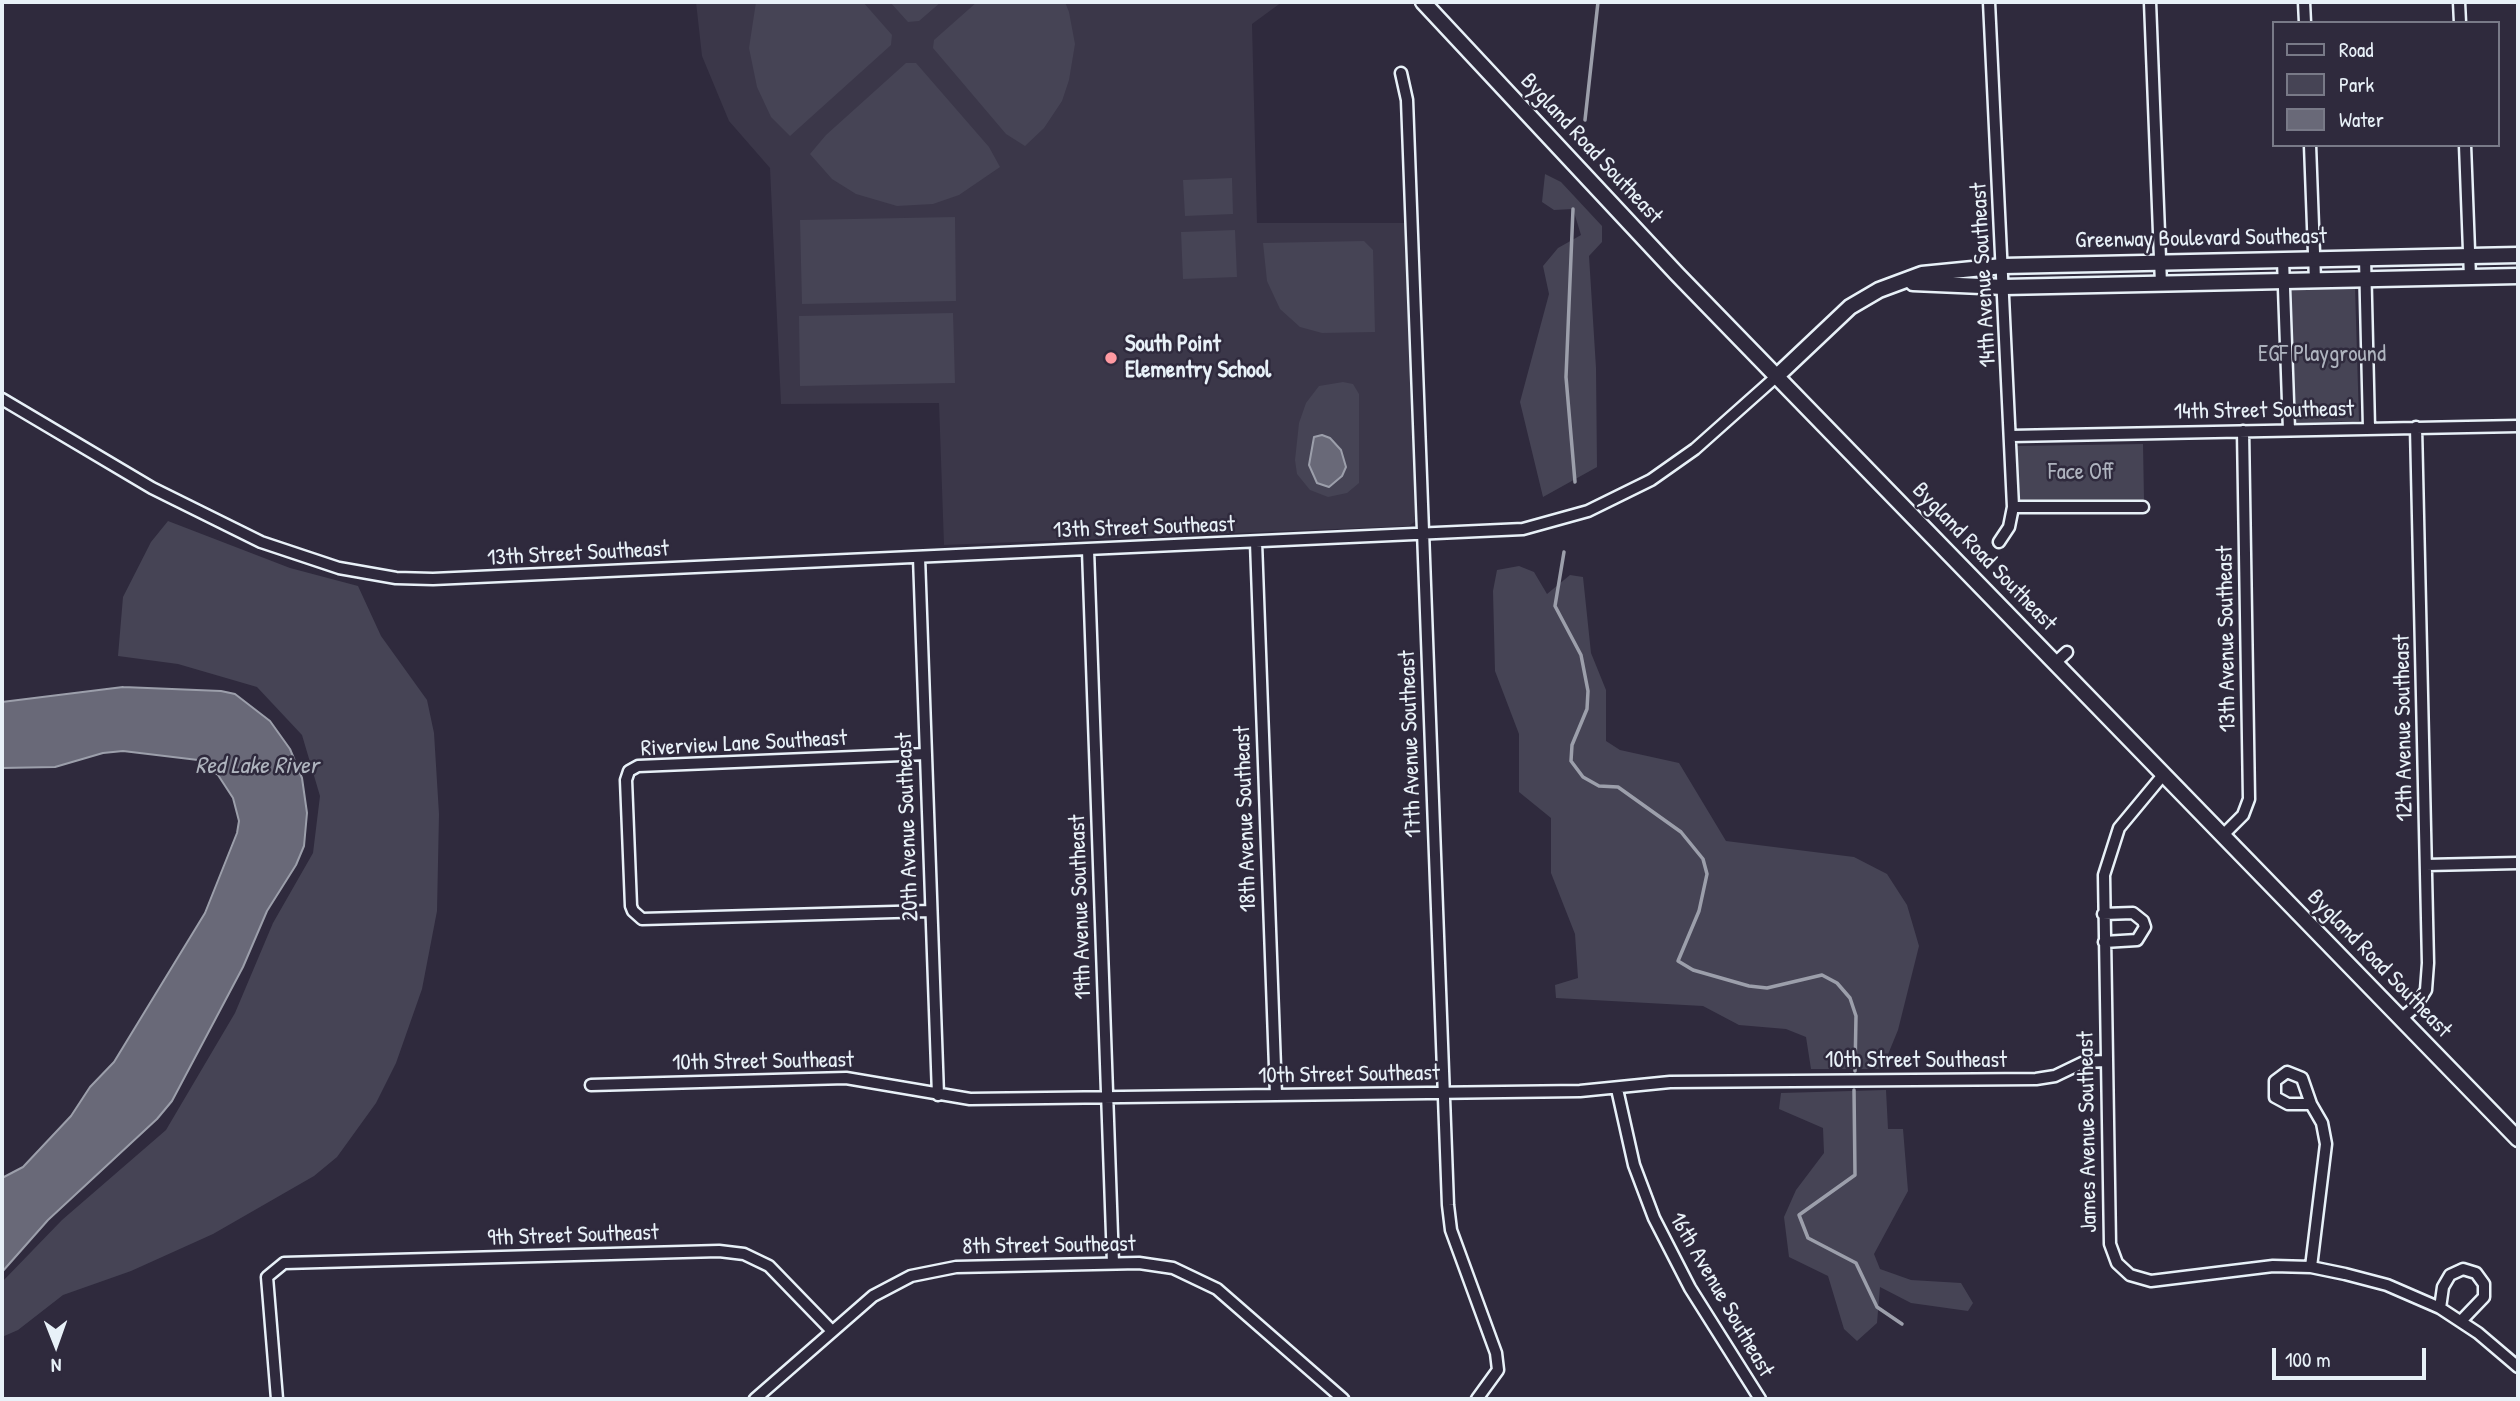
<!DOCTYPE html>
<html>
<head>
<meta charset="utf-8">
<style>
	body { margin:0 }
	#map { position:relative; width:2520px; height:1401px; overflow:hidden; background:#2f2a3d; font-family:"Patrick Hand",sans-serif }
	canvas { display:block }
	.frame { position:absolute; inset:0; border:4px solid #e8f1f8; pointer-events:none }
	.legend { position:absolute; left:2272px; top:21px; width:228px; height:126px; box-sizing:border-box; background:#2f2a3d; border:2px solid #797a88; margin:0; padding:9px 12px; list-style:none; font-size:21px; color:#e8f1f8 }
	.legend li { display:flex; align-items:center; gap:14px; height:35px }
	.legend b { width:35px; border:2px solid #797a88 }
	.north { position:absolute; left:21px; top:1310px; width:70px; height:70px; -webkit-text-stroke:5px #2f2a3d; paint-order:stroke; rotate:179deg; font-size:19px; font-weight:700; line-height:28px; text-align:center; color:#e8f1f8 }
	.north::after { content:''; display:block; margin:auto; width:24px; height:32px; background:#e8f1f8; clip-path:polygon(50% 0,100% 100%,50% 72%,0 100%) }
	.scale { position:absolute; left:2272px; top:1348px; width:154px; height:32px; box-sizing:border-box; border:4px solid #e8f1f8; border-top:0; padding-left:9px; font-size:21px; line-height:24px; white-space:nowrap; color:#e8f1f8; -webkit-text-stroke:5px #2f2a3d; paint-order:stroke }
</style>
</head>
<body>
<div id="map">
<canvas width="2520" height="1401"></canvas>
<div class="frame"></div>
<ul class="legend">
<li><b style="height:9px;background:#2f2a3d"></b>Road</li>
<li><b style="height:19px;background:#464455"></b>Park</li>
<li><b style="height:19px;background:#696978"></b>Water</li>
</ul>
<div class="north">N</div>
<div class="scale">100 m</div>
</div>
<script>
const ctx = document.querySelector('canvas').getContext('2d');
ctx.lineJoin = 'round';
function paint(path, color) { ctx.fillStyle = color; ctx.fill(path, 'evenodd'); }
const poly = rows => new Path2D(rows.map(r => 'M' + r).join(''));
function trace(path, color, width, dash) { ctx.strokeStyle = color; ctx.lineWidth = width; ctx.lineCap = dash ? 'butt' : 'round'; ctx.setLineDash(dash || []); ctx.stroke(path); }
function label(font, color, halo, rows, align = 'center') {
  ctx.font = font + ' "Patrick Hand",sans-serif'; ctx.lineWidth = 5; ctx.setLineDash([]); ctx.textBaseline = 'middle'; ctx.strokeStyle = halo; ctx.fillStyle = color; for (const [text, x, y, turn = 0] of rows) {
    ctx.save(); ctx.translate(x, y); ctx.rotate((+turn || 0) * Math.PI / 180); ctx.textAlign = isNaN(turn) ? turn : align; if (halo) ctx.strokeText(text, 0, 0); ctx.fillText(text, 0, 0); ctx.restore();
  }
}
const built = poly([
	[696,2,1282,2,1252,24,1257,223,1406,223,1417,520,1409,526,944,545,939,403,781,404,770,168,729,121,702,56]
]);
const green = poly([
	[756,2,863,2,892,35,891,45,790,136,771,117,757,87,749,48],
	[890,2,941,2,919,21,908,22],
	[977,2,1065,2,1069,12,1075,44,1069,80,1062,101,1044,128,1025,146,1006,134,933,48,934,40],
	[906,63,916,63,989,147,1000,167,959,195,933,204,897,206,856,194,832,179,810,154,826,135],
	[1545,174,1561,182,1602,226,1602,242,1589,256,1596,368,1597,467,1543,497,1520,402,1549,294,1543,266,1558,248,1581,235,1573,209,1554,210,1542,202],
	[1232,178,1233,214,1185,216,1183,180],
	[955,217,956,301,802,304,800,220],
	[1235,230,1237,277,1183,279,1181,232],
	[1364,241,1373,250,1375,332,1322,333,1300,327,1280,309,1267,281,1263,243],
	[2355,287,2359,421,2291,423,2285,289],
	[953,313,955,383,800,386,799,316],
	[1343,382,1353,384,1359,394,1359,483,1347,493,1328,497,1310,490,1297,474,1295,460,1299,423,1306,403,1319,386],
	[2143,444,2144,500,2018,501,2017,446],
	[168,521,290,568,358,586,381,636,427,700,434,733,439,814,437,911,422,989,396,1063,376,1103,337,1157,314,1176,213,1234,131,1271,63,1295,18,1330,2,1337,2,1282,62,1220,166,1130,235,1013,273,923,313,853,320,796,302,735,257,687,178,664,118,656,123,597,151,542],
	[1519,566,1534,572,1547,594,1570,575,1583,577,1591,653,1606,690,1606,741,1620,750,1679,763,1726,841,1854,857,1887,874,1907,905,1919,946,1898,1030,1882,1069,1811,1069,1806,1037,1786,1029,1739,1025,1703,1006,1556,998,1555,985,1578,978,1575,934,1551,873,1551,818,1519,792,1519,734,1495,671,1493,591,1497,570],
	[1886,1090,1888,1129,1903,1129,1908,1191,1874,1254,1880,1269,1911,1280,1961,1283,1973,1303,1968,1311,1911,1303,1880,1287,1877,1323,1857,1341,1844,1329,1828,1276,1789,1257,1784,1217,1796,1190,1824,1153,1823,1128,1779,1109,1781,1093]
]);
const water = poly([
	[1322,435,1330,438,1341,450,1346,467,1342,476,1329,487,1317,483,1309,465,1314,437,1322,435],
	[123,687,221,691,235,694,270,721,290,749,302,778,307,813,304,846,296,865,267,911,243,967,172,1101,157,1119,48,1220,2,1272,2,1178,23,1167,71,1116,90,1087,114,1062,205,913,237,833,239,821,233,798,218,775,198,760,123,751,103,753,55,767,2,768,2,702,123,687]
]);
const stream = poly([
	[1585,120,1598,2],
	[1573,209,1566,377,1575,482],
	[1564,552,1555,606,1581,655,1588,691,1587,709,1572,745,1571,761,1583,777,1599,786,1618,787,1681,832,1703,859,1707,874,1699,911,1678,961,1693,970,1749,986,1767,988,1822,975,1837,983,1850,998,1856,1016,1855,1071],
	[1854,1090,1855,1175,1799,1215,1808,1238,1856,1263,1877,1307,1902,1324]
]);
const street = poly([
	[1989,2,2013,507,2009,527,1999,542],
	[2150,2,2161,284],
	[2304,2,2305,23],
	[2459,2,2460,23],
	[1401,73,1407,100,1448,1205,1451,1230,1496,1353,1498,1370,1477,1399],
	[2310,145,2315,280],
	[2465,145,2470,277],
	[2365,258,2369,428],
	[2283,260,2289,430],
	[2,399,152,488,261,542,339,568,396,578,433,579,1523,529,1588,511,1651,480,1695,449,1777,376],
	[2011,436,2518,426],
	[2013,507,2143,507],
	[1256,542,1276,1095],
	[1088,550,1113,1263],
	[919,557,938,1095],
	[2055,663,2067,652],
	[926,754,638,766,629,771,626,780,631,906,633,911,642,919,930,911],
	[2163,775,2119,828,2104,875,2110,1244,2117,1263,2130,1275,2151,1281,2273,1266,2311,1267,2345,1274,2387,1285,2440,1308,2478,1333,2518,1367],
	[2222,836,2243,815,2249,799,2243,431],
	[2426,865,2518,863],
	[2103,914,2133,913,2143,921,2145,927,2137,940,2104,942],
	[2401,1019,2415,1007,2426,990,2428,963,2416,427],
	[2287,1072,2302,1078,2311,1104,2288,1104,2275,1097,2275,1081,2287,1072],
	[591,1085,846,1078,970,1099,1580,1091,1670,1082,2036,1079,2055,1076,2084,1062,2105,1061],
	[1617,1089,1634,1165,1654,1218,1690,1288,1760,1399],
	[2311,1267,2326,1144,2322,1123,2311,1104],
	[2440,1308,2443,1287,2450,1275,2463,1269,2476,1273,2484,1284,2484,1297,2461,1321],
	[277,1399,267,1277,284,1263,719,1251,744,1254,769,1266,832,1331],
	[755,1399,873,1296,911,1276,956,1267,1139,1263,1173,1268,1217,1289,1343,1399]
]);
const secondary = poly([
	[1423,2,1677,274,2518,1139],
	[1913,283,2004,287,2518,276],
	[1777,376,1850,307,1879,290,1922,274,2003,266,2518,255]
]);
const markers = [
	[1111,358,7,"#ff9aa2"]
];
const streetNames = [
	["Bygland Road Southeast",1591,149,47],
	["Greenway Boulevard Southeast",2201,239,-1],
	["14th Avenue Southeast",1984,275,-93],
	["14th Street Southeast",2264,411,-1],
	["13th Street Southeast",1144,528,-2],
	["13th Street Southeast",578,554,-3],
	["Bygland Road Southeast",1984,557,46],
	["13th Avenue Southeast",2227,639,-91],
	["12th Avenue Southeast",2404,728,-91],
	["Riverview Lane Southeast",744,744,-3],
	["17th Avenue Southeast",1411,744,-92],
	["18th Avenue Southeast",1246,819,-92],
	["20th Avenue Southeast",908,827,-92],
	["19th Avenue Southeast",1081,907,-92],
	["Bygland Road Southeast",2379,964,46],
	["10th Street Southeast",1916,1061],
	["10th Street Southeast",763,1062,-1],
	["10th Street Southeast",1349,1075,-1],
	["James Avenue Southeast",2088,1132,-91],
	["9th Street Southeast",573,1236,-2],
	["8th Street Southeast",1049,1246,-1],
	["16th Avenue Southeast",1721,1295,60]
];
const poiNames = [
	["South Point",1125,345],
	["Elementry School",1125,371]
];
const parkNames = [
	["EGF Playground",2322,355],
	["Face Off",2081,473]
];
const waterNames = [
	["Red Lake River",257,767]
];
paint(built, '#3b3749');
paint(green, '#464455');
paint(water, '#696978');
trace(water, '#9c9fab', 2);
trace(stream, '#9c9fab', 3.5);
trace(street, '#e8f1f8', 15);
trace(secondary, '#e8f1f8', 19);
trace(street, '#2f2a3d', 10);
trace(secondary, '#2f2a3d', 14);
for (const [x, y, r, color] of markers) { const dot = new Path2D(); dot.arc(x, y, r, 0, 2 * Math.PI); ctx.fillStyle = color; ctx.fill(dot); trace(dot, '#2f2a3d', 2.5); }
label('23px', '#e8f1f8', '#2f2a3d', streetNames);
label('bold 23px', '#e8f1f8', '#2f2a3d', poiNames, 'left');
label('23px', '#afb4bf', '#2f2a3d', parkNames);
label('italic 24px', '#afb4be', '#2f2a3d', waterNames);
</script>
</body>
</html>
